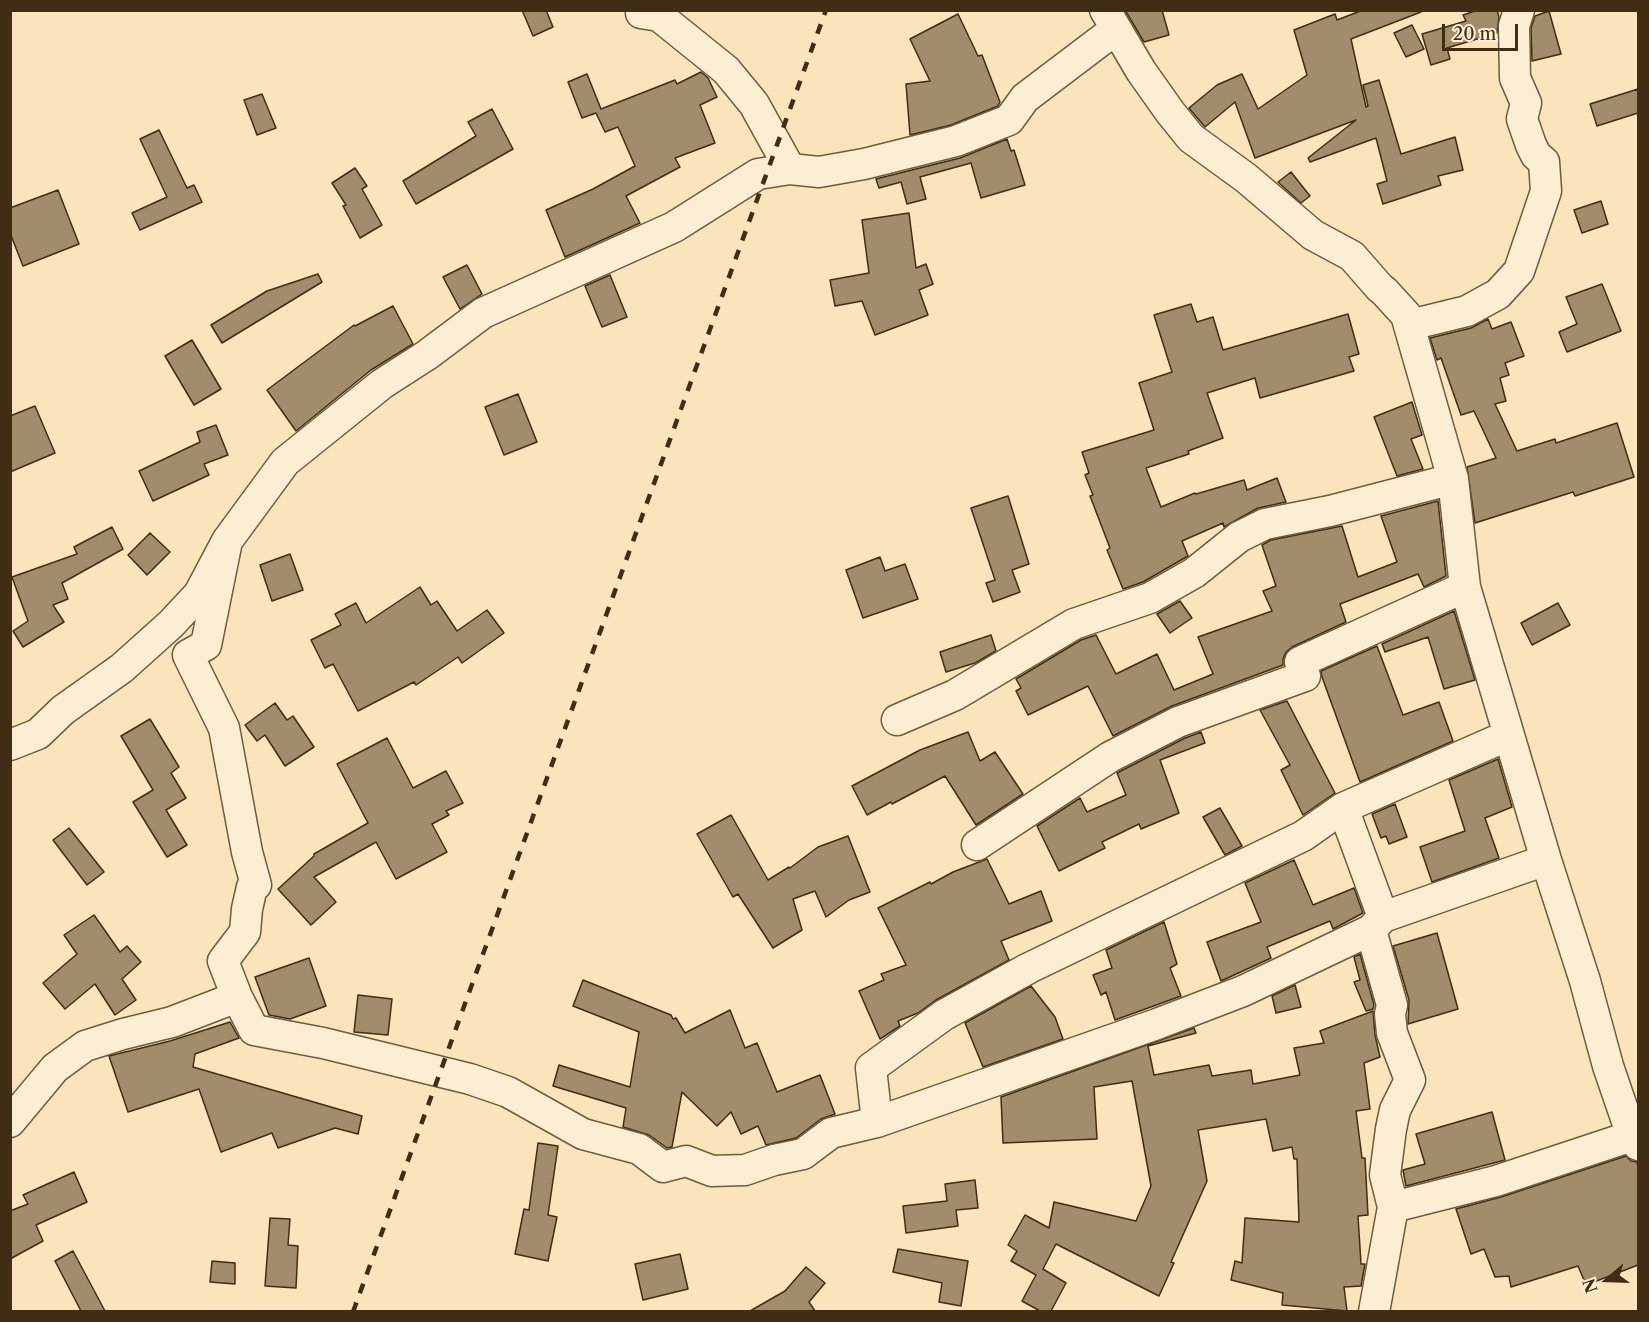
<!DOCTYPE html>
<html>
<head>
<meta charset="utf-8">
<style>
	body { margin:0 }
	#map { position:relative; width:1649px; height:1322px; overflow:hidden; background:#fae4bc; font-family:"Libre Caslon Text",serif }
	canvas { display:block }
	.frame { position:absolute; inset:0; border:12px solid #412d14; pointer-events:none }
	.north { position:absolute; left:1577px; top:1250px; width:60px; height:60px; -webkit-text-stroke:4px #fcedd3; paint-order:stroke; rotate:251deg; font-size:16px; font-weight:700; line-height:24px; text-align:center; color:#412d14 }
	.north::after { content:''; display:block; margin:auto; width:21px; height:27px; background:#412d14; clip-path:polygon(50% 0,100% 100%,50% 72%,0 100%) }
	.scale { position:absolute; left:1442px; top:24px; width:76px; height:27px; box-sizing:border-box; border:3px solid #412d14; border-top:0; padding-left:8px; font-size:18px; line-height:21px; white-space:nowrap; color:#412d14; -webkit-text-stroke:4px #fcedd3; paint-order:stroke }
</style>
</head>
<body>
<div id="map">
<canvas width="1649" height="1322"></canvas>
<div class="frame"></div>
<div class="north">N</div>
<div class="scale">20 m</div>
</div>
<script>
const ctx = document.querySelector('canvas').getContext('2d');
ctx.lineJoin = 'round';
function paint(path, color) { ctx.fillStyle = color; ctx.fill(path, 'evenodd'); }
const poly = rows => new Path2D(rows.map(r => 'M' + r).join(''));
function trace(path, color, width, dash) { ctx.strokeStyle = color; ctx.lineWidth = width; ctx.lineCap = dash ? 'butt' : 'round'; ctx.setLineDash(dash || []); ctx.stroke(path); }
const building = poly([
	[522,10,546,10,553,27,533,36,522,10],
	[1125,10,1162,10,1169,35,1144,42,1125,10],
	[1363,10,1421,10,1421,12,1351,39,1366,107,1368,106,1363,85,1379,80,1401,154,1455,137,1463,170,1438,176,1441,185,1383,204,1377,184,1387,181,1376,138,1310,162,1308,158,1356,120,1255,158,1235,102,1205,127,1189,108,1217,85,1242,74,1258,109,1307,75,1294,30,1335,14,1337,20,1363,10],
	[1478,10,1497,10,1499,17,1497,33,1447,48,1450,59,1431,65,1422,34,1466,21,1463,15,1478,10],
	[1549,11,1561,54,1532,61,1531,28,1535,16,1549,11],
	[958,14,978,56,982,55,1000,102,998,106,951,125,910,135,906,84,930,81,910,39,958,14],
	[1412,25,1424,49,1406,57,1394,33,1412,25],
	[701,72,708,78,717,97,700,105,715,143,675,158,680,167,626,196,640,223,565,257,546,210,593,189,635,166,618,127,605,132,596,113,582,118,568,82,587,74,601,109,675,80,677,84,701,72],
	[1638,89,1638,113,1597,126,1590,104,1638,89],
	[262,94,276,128,257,135,244,100,262,94],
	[492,109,513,149,416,204,403,181,476,136,468,122,492,109],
	[159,130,187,188,194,185,202,202,140,230,132,213,167,197,140,139,159,130],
	[1007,139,1011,151,1014,150,1025,185,981,198,971,163,920,177,926,199,907,204,901,182,879,188,876,179,960,158,1007,139],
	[355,168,367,186,362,189,382,225,360,238,343,206,346,205,332,183,355,168],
	[1291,172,1310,196,1301,203,1278,182,1291,172],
	[58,190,79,244,23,266,10,233,10,208,58,190],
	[1601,201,1608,224,1582,233,1574,210,1601,201],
	[909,213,916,268,926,264,933,284,919,290,928,315,875,335,862,301,835,306,830,280,869,273,862,220,909,213],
	[467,265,482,294,460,309,443,277,467,265],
	[318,274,322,282,222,343,211,325,267,291,318,274],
	[610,275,627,317,602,327,585,286,610,275],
	[1602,284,1621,331,1567,352,1559,332,1577,324,1566,297,1602,284],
	[1191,304,1197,322,1213,317,1223,350,1348,314,1359,354,1349,357,1354,371,1260,398,1255,378,1207,393,1223,438,1188,451,1189,454,1146,468,1161,507,1195,493,1196,494,1244,480,1247,490,1277,478,1286,502,1258,508,1224,527,1223,523,1182,541,1188,556,1143,582,1123,589,1107,550,1110,548,1090,496,1093,495,1085,475,1089,473,1082,452,1154,430,1139,383,1172,372,1154,315,1191,304],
	[393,306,413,344,371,370,296,431,267,390,354,325,355,326,393,306],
	[1488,319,1492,329,1511,322,1524,356,1505,363,1509,375,1500,378,1506,401,1495,404,1517,451,1555,439,1556,443,1617,423,1634,477,1575,496,1573,492,1475,523,1467,467,1496,458,1474,411,1461,415,1441,358,1437,360,1430,338,1471,328,1488,319],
	[192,340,221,389,194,405,165,356,192,340],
	[518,394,537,442,504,455,485,407,518,394],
	[1412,402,1422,435,1411,439,1423,469,1397,476,1374,417,1412,402],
	[35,406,55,453,10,472,10,416,35,406],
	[216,425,228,455,204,464,209,475,153,501,139,471,200,442,197,432,216,425],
	[1008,496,1029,564,1012,570,1020,592,993,602,986,583,995,580,971,508,1008,496],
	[1438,501,1446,576,1424,587,1418,574,1340,604,1346,622,1292,647,1286,652,1283,659,1283,665,1172,706,1113,736,1088,686,1028,715,1016,691,1021,688,1016,679,1081,640,1096,635,1116,674,1157,654,1174,690,1213,674,1198,637,1272,611,1263,591,1276,586,1262,545,1271,540,1342,526,1358,577,1397,562,1381,516,1438,501],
	[112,527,123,549,62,583,68,599,53,605,64,622,23,647,13,631,28,621,12,577,77,554,74,547,112,527],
	[150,533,170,552,147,575,128,555,150,533],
	[290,554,303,590,272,601,260,565,290,554],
	[880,557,885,571,905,564,918,599,863,618,846,570,880,557],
	[420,587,431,605,437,601,457,631,487,610,504,633,462,663,458,657,416,685,414,682,358,711,333,664,325,668,311,640,341,625,335,614,356,603,366,623,420,587],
	[1180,601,1192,618,1170,633,1157,614,1180,601],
	[1558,603,1570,625,1532,645,1521,623,1558,603],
	[1454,611,1475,680,1444,689,1428,637,1385,652,1382,644,1454,611],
	[991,635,996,651,975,663,946,672,940,652,991,635],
	[1377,646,1403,715,1439,702,1453,741,1360,782,1322,677,1321,671,1377,646],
	[1287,701,1335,793,1303,815,1281,770,1290,765,1260,710,1287,701],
	[275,703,287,720,293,716,314,747,285,766,265,735,257,741,245,725,275,703],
	[150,719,179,767,171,773,186,798,166,810,187,845,167,857,133,802,153,790,121,736,150,719],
	[968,732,980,761,995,752,1023,794,976,825,945,776,892,804,891,802,867,815,852,786,920,750,968,732],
	[1201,732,1205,743,1160,760,1179,813,1141,829,1139,824,1102,842,1105,848,1059,871,1037,826,1080,798,1087,812,1126,795,1117,773,1185,738,1201,732],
	[387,738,413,788,446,771,463,803,446,811,449,815,432,824,447,852,396,879,376,842,314,877,336,902,311,925,278,889,314,856,314,854,368,823,337,764,387,738],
	[1498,759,1512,807,1485,818,1499,858,1432,882,1420,847,1465,831,1449,780,1498,759],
	[1395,804,1407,837,1389,844,1386,836,1381,838,1372,814,1395,804],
	[1220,808,1242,846,1225,855,1203,817,1220,808],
	[731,815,768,880,789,867,790,868,818,847,848,836,870,892,849,900,826,917,815,891,793,899,802,930,773,948,738,894,733,897,697,834,731,815],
	[69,828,104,872,87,885,53,840,69,828],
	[987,859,1009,904,1041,891,1052,921,1001,941,1009,960,936,1000,918,1013,898,1021,900,1026,880,1039,859,991,884,980,881,974,906,965,878,908,930,882,931,884,953,872,987,859],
	[1294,860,1313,905,1354,888,1363,913,1333,929,1330,921,1267,947,1271,958,1221,981,1207,942,1261,922,1245,883,1294,860],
	[94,915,120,952,127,946,141,962,122,979,136,1000,115,1015,95,984,65,1009,43,983,77,954,64,935,94,915],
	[1164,922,1177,964,1170,968,1181,996,1115,1020,1106,992,1101,995,1093,975,1112,968,1106,950,1164,922],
	[1437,933,1458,1009,1408,1024,1409,1000,1393,946,1437,933],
	[1360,954,1374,1005,1373,1009,1366,1011,1354,982,1360,980,1354,957,1360,954],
	[309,958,326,1006,290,1019,269,1015,255,977,309,958],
	[583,980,671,1015,673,1019,676,1018,685,1033,730,1010,745,1048,757,1043,777,1092,820,1075,835,1114,821,1119,796,1138,766,1145,758,1126,741,1134,731,1112,717,1126,682,1092,672,1147,667,1148,649,1135,623,1127,626,1108,553,1086,559,1065,630,1087,639,1032,573,1006,583,980],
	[1295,985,1301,1007,1276,1013,1272,996,1295,985],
	[1031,986,1055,1017,1063,1039,983,1067,965,1023,1031,986],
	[358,995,392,999,388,1035,354,1032,358,995],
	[1373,1011,1375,1035,1380,1057,1364,1063,1370,1109,1356,1111,1362,1158,1365,1158,1368,1215,1358,1216,1361,1264,1365,1264,1361,1286,1344,1287,1347,1311,1282,1305,1283,1293,1231,1280,1235,1261,1242,1263,1245,1218,1299,1222,1297,1159,1294,1159,1292,1147,1273,1151,1266,1119,1198,1130,1207,1181,1171,1262,1174,1263,1159,1296,1056,1244,1043,1269,1066,1283,1051,1311,1040,1311,1022,1301,1036,1275,1011,1261,1017,1251,1008,1245,1025,1215,1049,1228,1054,1202,1136,1221,1151,1186,1132,1081,1094,1087,1097,1139,1003,1143,1001,1097,1194,1028,1196,1033,1148,1046,1154,1075,1209,1065,1212,1076,1251,1070,1253,1084,1300,1075,1294,1048,1324,1043,1320,1031,1373,1011],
	[230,1022,239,1038,195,1054,193,1067,362,1116,358,1134,335,1128,278,1148,272,1133,221,1152,199,1089,128,1112,109,1056,170,1041,230,1022],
	[1492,1112,1505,1160,1406,1186,1403,1170,1425,1164,1416,1134,1492,1112],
	[538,1143,558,1146,548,1215,557,1217,548,1261,515,1254,524,1209,529,1210,538,1143],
	[1626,1156,1631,1161,1637,1162,1638,1167,1638,1265,1586,1285,1578,1266,1511,1287,1509,1276,1495,1277,1484,1249,1471,1254,1456,1209,1501,1197,1626,1156],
	[74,1172,87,1202,36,1225,43,1241,10,1259,10,1211,28,1204,23,1195,74,1172],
	[975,1180,978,1208,956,1210,958,1226,906,1233,903,1206,947,1201,945,1184,975,1180],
	[270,1218,290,1219,288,1245,298,1246,296,1288,265,1286,270,1218],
	[898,1249,968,1261,961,1306,939,1302,942,1283,893,1272,898,1249],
	[73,1251,105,1311,81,1311,55,1261,73,1251],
	[680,1254,688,1289,643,1300,635,1264,680,1254],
	[212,1261,235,1263,235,1284,210,1282,212,1261],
	[806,1267,825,1283,809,1302,815,1311,750,1311,785,1291,806,1267]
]);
const minor = poly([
	[1105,10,1141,71,1170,112,1191,138,1246,178,1313,235,1352,256,1380,288,1384,291,1406,315,1453,479,1465,587,1546,860,1585,981,1608,1066,1632,1136,1638,1145],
	[641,13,659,16,726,70,754,104,790,169],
	[1410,325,1467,311,1498,294,1519,271,1546,191,1544,162,1536,155,1531,145,1522,119,1526,103,1515,78,1514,26,1519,10],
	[227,541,206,645,188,655,224,728,247,852,256,885,252,887,247,909,245,932,223,961,237,997,254,1030,323,1043,470,1079,508,1092,583,1134,639,1149,663,1167,686,1161,712,1171,745,1170,774,1160,803,1154,831,1133,877,1122,1157,1024,1243,991,1371,930,1383,917,1546,860],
	[897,720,955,695,1074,624,1150,598,1194,573,1239,537,1265,524,1330,511,1453,479],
	[10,745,38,734,63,710,122,668,171,624,199,594,227,541,285,462,382,384,427,355,483,313,674,227,758,174,790,169,819,172,864,164,956,141,1009,120,1025,98,1116,29],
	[1343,808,1383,917],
	[977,845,1110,757,1178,722,1305,676,1300,662,1465,587],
	[1371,930,1392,1005,1390,1014,1392,1033,1410,1080,1395,1110,1391,1129,1385,1175,1393,1207,1374,1312],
	[10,1122,55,1068,85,1046,123,1034,172,1022,237,997],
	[877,1122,871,1068,944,1015,1029,968,1303,836,1343,808,1509,735],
	[1393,1207,1496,1181,1632,1136]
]);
const rail = poly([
	[353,1312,826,10]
]);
paint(building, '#a18c6b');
trace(building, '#412d14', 1.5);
trace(minor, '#6f5b3e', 33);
trace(minor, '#fcedd3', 30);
trace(rail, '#412d14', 4.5, [10, 10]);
</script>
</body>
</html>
